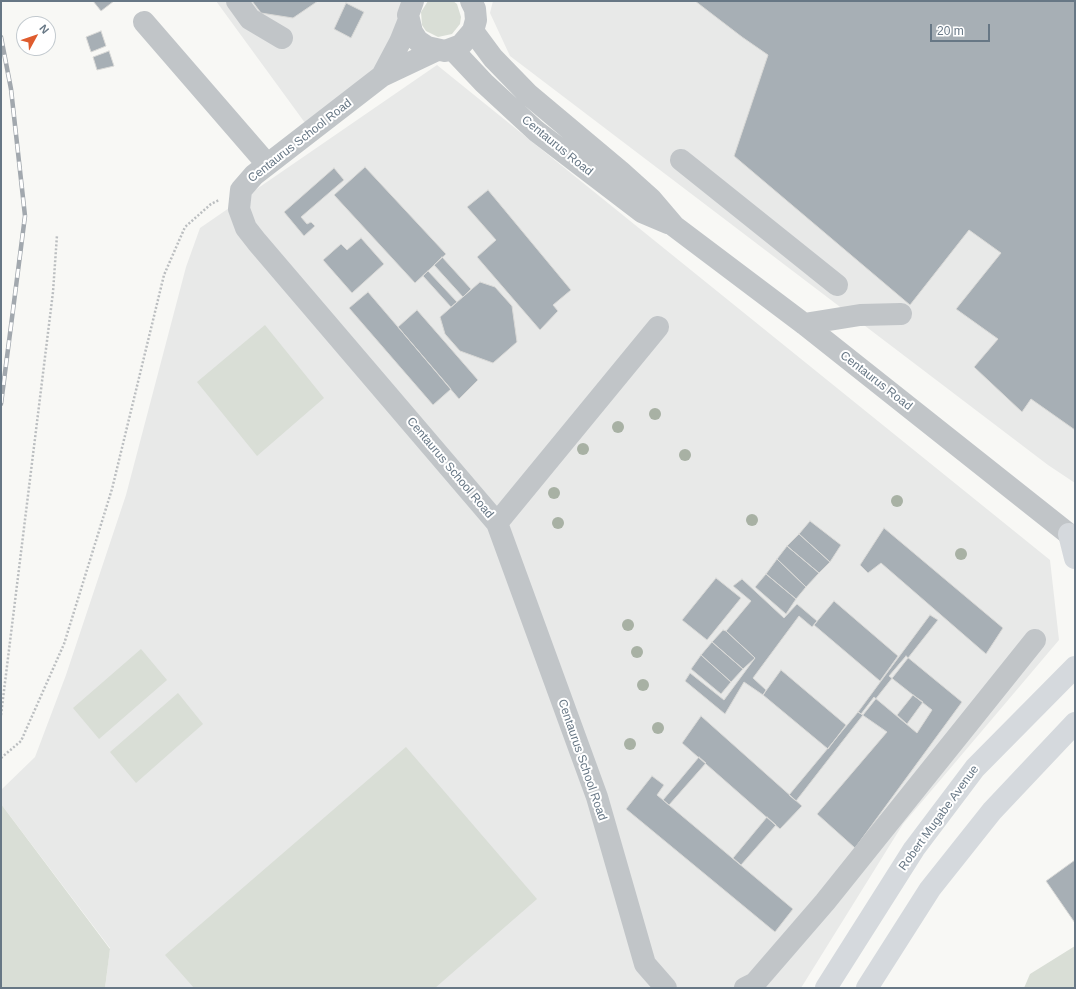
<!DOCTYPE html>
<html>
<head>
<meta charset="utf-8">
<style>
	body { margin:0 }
	#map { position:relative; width:1076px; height:989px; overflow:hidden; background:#f8f8f5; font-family:Arial,sans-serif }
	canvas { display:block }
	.frame { position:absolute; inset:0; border:2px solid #677785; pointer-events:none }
	.north { position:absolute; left:16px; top:16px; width:40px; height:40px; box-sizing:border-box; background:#fff; border:1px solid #c2c9ce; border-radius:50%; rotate:50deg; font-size:11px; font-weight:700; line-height:16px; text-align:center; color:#677785 }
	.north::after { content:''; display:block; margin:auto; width:14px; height:18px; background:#df5c2e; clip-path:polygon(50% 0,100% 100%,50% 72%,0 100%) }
	.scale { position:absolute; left:930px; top:24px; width:60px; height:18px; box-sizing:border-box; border:2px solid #677785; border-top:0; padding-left:5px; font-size:12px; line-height:14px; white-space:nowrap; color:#677785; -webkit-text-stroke:3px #fff; paint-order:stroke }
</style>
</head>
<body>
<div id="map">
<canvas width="1076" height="989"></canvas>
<div class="frame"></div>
<div class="north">N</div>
<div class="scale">20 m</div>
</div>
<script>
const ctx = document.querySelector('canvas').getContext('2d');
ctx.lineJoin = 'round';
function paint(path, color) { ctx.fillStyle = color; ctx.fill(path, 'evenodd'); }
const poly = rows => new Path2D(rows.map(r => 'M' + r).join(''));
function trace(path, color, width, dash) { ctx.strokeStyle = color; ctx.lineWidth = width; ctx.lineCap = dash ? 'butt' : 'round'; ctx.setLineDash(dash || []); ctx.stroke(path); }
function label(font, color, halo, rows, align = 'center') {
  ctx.font = font + ' Arial,sans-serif'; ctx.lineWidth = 4; ctx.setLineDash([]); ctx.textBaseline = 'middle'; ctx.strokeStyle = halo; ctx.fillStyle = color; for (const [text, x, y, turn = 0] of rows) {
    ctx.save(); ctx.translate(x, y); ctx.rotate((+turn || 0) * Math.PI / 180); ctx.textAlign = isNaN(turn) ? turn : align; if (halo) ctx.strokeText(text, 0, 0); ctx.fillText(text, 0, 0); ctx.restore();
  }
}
const built = poly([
	[216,1,407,1,401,30,390,56,308,127],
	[493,1,1075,1,1075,483,1048,465,510,56,490,13],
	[437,65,1050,560,1059,640,903,824,801,988,105,988,110,948,1,804,1,790,35,757,66,675,126,495,186,267,200,228]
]);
const green = poly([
	[428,1,453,1,457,4,461,17,460,24,452,34,438,37,426,31,422,25,421,12],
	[265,325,324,398,257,456,197,382],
	[141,649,167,680,99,739,73,708],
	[178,693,203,724,136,783,110,752],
	[406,747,537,899,435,988,194,988,165,955],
	[1,804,110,949,105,988,1,988],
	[1075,946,1075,988,1024,988,1030,974]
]);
const building = poly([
	[93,1,114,1,101,11,93,1],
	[252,1,318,1,293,18,261,13,252,1],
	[695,1,1075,1,1075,430,1031,399,1022,412,974,367,998,339,956,309,1001,253,969,230,910,305,734,156,768,55,742,37,695,1],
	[346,3,364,12,351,38,334,29,346,3],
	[101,31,106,46,91,52,86,37,101,31],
	[109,51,114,66,97,70,93,57,109,51],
	[365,167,446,254,415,283,334,195,365,167],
	[334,168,344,180,301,217,307,224,311,222,315,226,304,236,284,212,334,168],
	[488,190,571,290,553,305,558,311,540,330,477,257,496,240,467,207,488,190],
	[361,238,384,264,352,293,323,260,341,244,347,250,361,238],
	[442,257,471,289,463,297,434,265,442,257],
	[428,271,457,302,451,307,423,276,428,271],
	[480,282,495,287,512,306,517,342,493,363,460,351,445,334,440,317,480,282],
	[368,292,451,389,433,405,349,308,368,292],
	[417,310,478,380,459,399,398,327,417,310],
	[810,521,841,545,830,562,799,534,810,521],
	[884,528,1003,628,986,654,881,563,868,573,860,565,884,528],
	[799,534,830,562,819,573,787,546,799,534],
	[787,546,819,573,806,587,777,559,787,546],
	[777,559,806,587,796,599,766,574,777,559],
	[766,574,796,599,786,614,755,587,766,574],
	[716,578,741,598,707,640,682,620,716,578],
	[742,579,784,618,797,604,817,621,812,627,799,616,753,678,766,690,763,695,744,682,725,714,685,681,690,673,724,700,755,658,726,631,751,601,733,586,742,579],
	[834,601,898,656,880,681,814,625,834,601],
	[930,615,938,620,863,715,858,712,930,615],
	[723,630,726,631,755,658,743,669,712,642,723,630],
	[712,642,743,669,731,682,701,655,712,642],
	[701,655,731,682,721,694,691,669,701,655],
	[906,656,962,702,855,848,817,814,887,732,861,714,874,697,917,733,932,710,889,676,906,656],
	[781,670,846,725,828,749,763,695,781,670],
	[913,695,923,702,907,724,897,715,913,695],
	[858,712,863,715,796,801,789,795,858,712],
	[701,716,802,806,780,829,682,743,701,716],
	[699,757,706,763,669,805,663,800,699,757],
	[652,776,664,785,657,795,793,909,775,932,626,809,652,776],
	[767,817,776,825,741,865,733,858,767,817],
	[1075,860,1075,923,1046,881,1075,860]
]);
const path = poly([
	[1,715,53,292,57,235],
	[1,758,21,741,64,644,112,489,164,275,185,227,211,204,219,200]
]);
const minor = poly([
	[237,1,250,19,282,38],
	[413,1,408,15,412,32,418,41,427,47,445,51,461,45,473,31,476,20,475,9,471,1],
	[144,22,267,164],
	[473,31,493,58,528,94,621,172,651,199,674,226,804,324,1075,539],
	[452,49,484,83,536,131,642,212,668,223],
	[437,50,382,76,254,175,241,190,239,209,246,228,257,242,497,523,597,797,645,964,666,988],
	[382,76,400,42,408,22],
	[681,160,837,285],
	[804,324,860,315,901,314],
	[497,523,658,327],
	[745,988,755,983,825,902,1035,640]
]);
const major = poly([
	[1069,534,1075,558],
	[826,988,914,849,975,768,1075,667],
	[867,988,930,889,992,811,1075,723]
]);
const rail = poly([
	[1,37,11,89,25,216,1,404]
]);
const trees = [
	[655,414],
	[618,427],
	[583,449],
	[685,455],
	[554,493],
	[897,501],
	[752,520],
	[558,523],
	[961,554],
	[628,625],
	[637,652],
	[643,685],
	[658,728],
	[630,744]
];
const streetNames = [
	["Centaurus School Road",300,141,-38],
	["Centaurus Road",557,146,39],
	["Centaurus Road",876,381,38],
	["Centaurus School Road",450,468,50],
	["Centaurus School Road",582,760,71],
	["Robert Mugabe Avenue",939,818,-54]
];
paint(built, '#e8e9e8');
paint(green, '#d9ded6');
paint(building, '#a7afb5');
trace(building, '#d9d9d7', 1);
trace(path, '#bbbec0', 2.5, [2, 2]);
trace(minor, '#c1c5c8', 22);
trace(major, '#d5d9dd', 22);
trace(rail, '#a2a8ae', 4.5);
trace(rail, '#fff', 3, [9]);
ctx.fillStyle = '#a8b1a4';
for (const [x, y] of trees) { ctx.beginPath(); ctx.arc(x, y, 6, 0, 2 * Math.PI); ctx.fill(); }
label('12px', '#677785', '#fff', streetNames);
</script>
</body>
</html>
